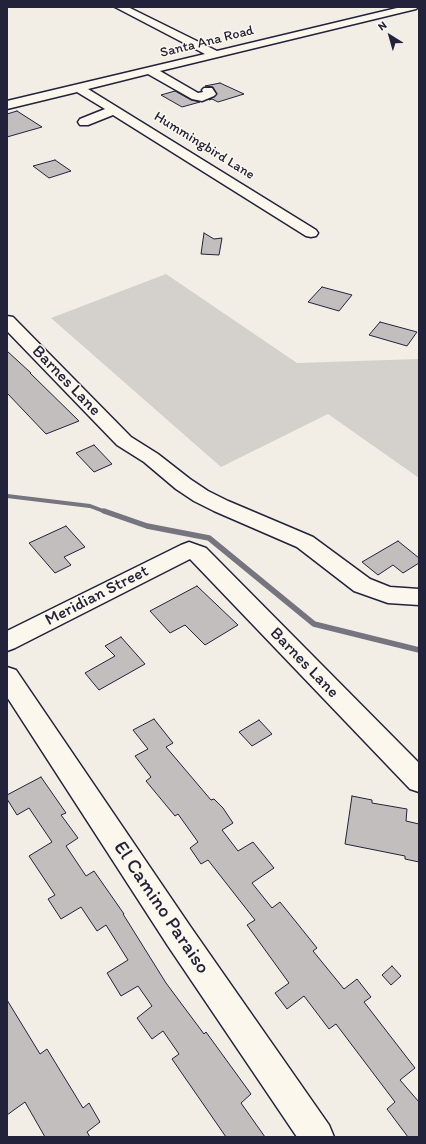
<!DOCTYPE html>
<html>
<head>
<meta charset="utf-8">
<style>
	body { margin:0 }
	#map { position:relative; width:426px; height:1144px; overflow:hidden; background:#f2eee5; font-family:Itim,sans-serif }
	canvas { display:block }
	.frame { position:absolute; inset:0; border:8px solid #22223b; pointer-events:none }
	.north { position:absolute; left:370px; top:16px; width:40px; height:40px; -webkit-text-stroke:3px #fbf7ec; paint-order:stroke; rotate:323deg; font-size:11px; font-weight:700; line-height:16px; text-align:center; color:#22223b }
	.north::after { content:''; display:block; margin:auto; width:14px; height:18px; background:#22223b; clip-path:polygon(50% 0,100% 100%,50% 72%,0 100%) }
</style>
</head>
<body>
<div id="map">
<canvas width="426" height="1144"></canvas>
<div class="frame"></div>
<div class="north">N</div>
</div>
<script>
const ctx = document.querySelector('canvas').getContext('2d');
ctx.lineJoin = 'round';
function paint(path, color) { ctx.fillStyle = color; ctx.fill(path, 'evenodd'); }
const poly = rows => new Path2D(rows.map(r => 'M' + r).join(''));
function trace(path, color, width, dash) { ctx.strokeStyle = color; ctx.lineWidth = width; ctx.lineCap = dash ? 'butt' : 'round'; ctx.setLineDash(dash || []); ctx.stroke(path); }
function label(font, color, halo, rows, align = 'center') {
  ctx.font = font + ' Itim,sans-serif'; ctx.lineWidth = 3; ctx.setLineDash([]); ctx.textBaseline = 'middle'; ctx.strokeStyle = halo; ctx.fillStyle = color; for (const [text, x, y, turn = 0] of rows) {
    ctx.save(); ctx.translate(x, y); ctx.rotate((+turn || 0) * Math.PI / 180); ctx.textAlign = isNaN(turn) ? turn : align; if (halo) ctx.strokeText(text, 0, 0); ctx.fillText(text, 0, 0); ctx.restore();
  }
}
const green = poly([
	[166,274,297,363,419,359,419,478,328,414,221,467,51,318]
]);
const streamFar1 = poly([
	[7,496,90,506,106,512]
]);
const stream = poly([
	[104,511,147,526,209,538,314,624,419,650]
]);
const building = poly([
	[220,83,244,94,218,102,212,99,209,100,217,94,213,87,205,86,220,83],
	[175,91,191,100,200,102,182,107,161,95,175,91],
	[17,111,42,127,7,137,7,114,17,111],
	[55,160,71,171,49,178,33,166,55,160],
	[204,233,214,239,222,238,219,255,201,254,204,233],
	[322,287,352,295,339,311,308,302,322,287],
	[380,322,417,332,407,346,369,335,380,322],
	[7,351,31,373,30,373,79,421,46,434,7,393,7,351],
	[94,445,112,464,94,472,76,453,94,445],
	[66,526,85,547,64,557,71,565,55,573,29,543,66,526],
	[398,541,419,558,419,563,403,573,393,565,378,575,362,562,398,541],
	[197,586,238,625,205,645,185,625,170,633,150,611,197,586],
	[121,637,145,664,99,690,85,673,115,656,105,646,121,637],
	[154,719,173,743,166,747,211,800,214,799,223,808,233,823,222,830,238,851,253,842,274,868,252,883,272,908,280,902,317,948,313,951,344,989,357,979,371,997,364,1002,415,1068,400,1080,419,1102,419,1137,408,1137,387,1109,395,1102,336,1024,329,1029,304,996,287,1009,275,993,289,983,247,925,255,920,208,860,201,864,190,848,198,842,178,814,175,816,146,781,151,777,135,756,148,749,133,730,154,719],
	[259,720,272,734,252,746,239,732,259,720],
	[41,777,66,813,61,815,78,838,66,846,86,876,94,871,124,914,123,914,166,983,204,1034,206,1032,251,1094,241,1103,265,1137,226,1137,172,1059,179,1054,163,1031,152,1039,137,1018,152,1006,138,986,121,996,107,973,128,960,106,925,97,931,81,907,61,919,48,899,55,895,29,856,52,842,29,808,17,815,7,799,7,795,41,777],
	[352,796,372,800,372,803,407,809,406,821,419,824,419,862,405,859,405,856,345,844,352,796],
	[392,966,401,976,391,985,382,975,392,966],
	[7,1000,40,1054,47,1049,83,1108,89,1103,100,1122,87,1132,90,1137,45,1137,25,1102,7,1115,7,1000]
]);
const minor = poly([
	[115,7,128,7,217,51,401,7,418,7,416,9,160,71,198,93,203,92,202,90,204,88,212,88,216,94,214,96,202,101,192,99,148,74,88,89,316,230,318,233,316,236,311,237,306,236,113,115,88,125,80,125,78,122,80,119,105,109,77,92,7,109,7,101,205,54,115,7],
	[7,316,13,317,131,437,158,454,190,479,208,491,228,501,313,537,370,579,390,587,419,589,419,605,388,603,354,591,297,547,214,511,194,501,176,489,144,462,117,445,7,331,7,316],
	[189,542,206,548,419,763,419,792,410,789,190,559,15,648,7,651,7,631,181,545,189,542],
	[7,667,16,670,190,926,329,1125,334,1137,297,1137,168,946,7,697,7,667]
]);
const farStreetnames = [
	["Santa Ana Road",207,42,-14],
	["Hummingbird Lane",204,146,32]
];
const streetNames = [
	["Barnes Lane",66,381,46],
	["Meridian Street",97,596,-27],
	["Barnes Lane",304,663,46]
];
const nearStreetnames = [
	["El Camino Paraiso",161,908,56]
];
paint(green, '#d4d1cc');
trace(streamFar1, '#76747f', 4);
trace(stream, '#76747f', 5.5);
paint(building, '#c2bebe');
trace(building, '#22223b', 1);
trace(minor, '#22223b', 3);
paint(minor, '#fbf7ec');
label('14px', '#22223b', '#fbf7ec', farStreetnames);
label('17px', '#22223b', '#fbf7ec', streetNames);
label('20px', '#22223b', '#fbf7ec', nearStreetnames);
</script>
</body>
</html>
